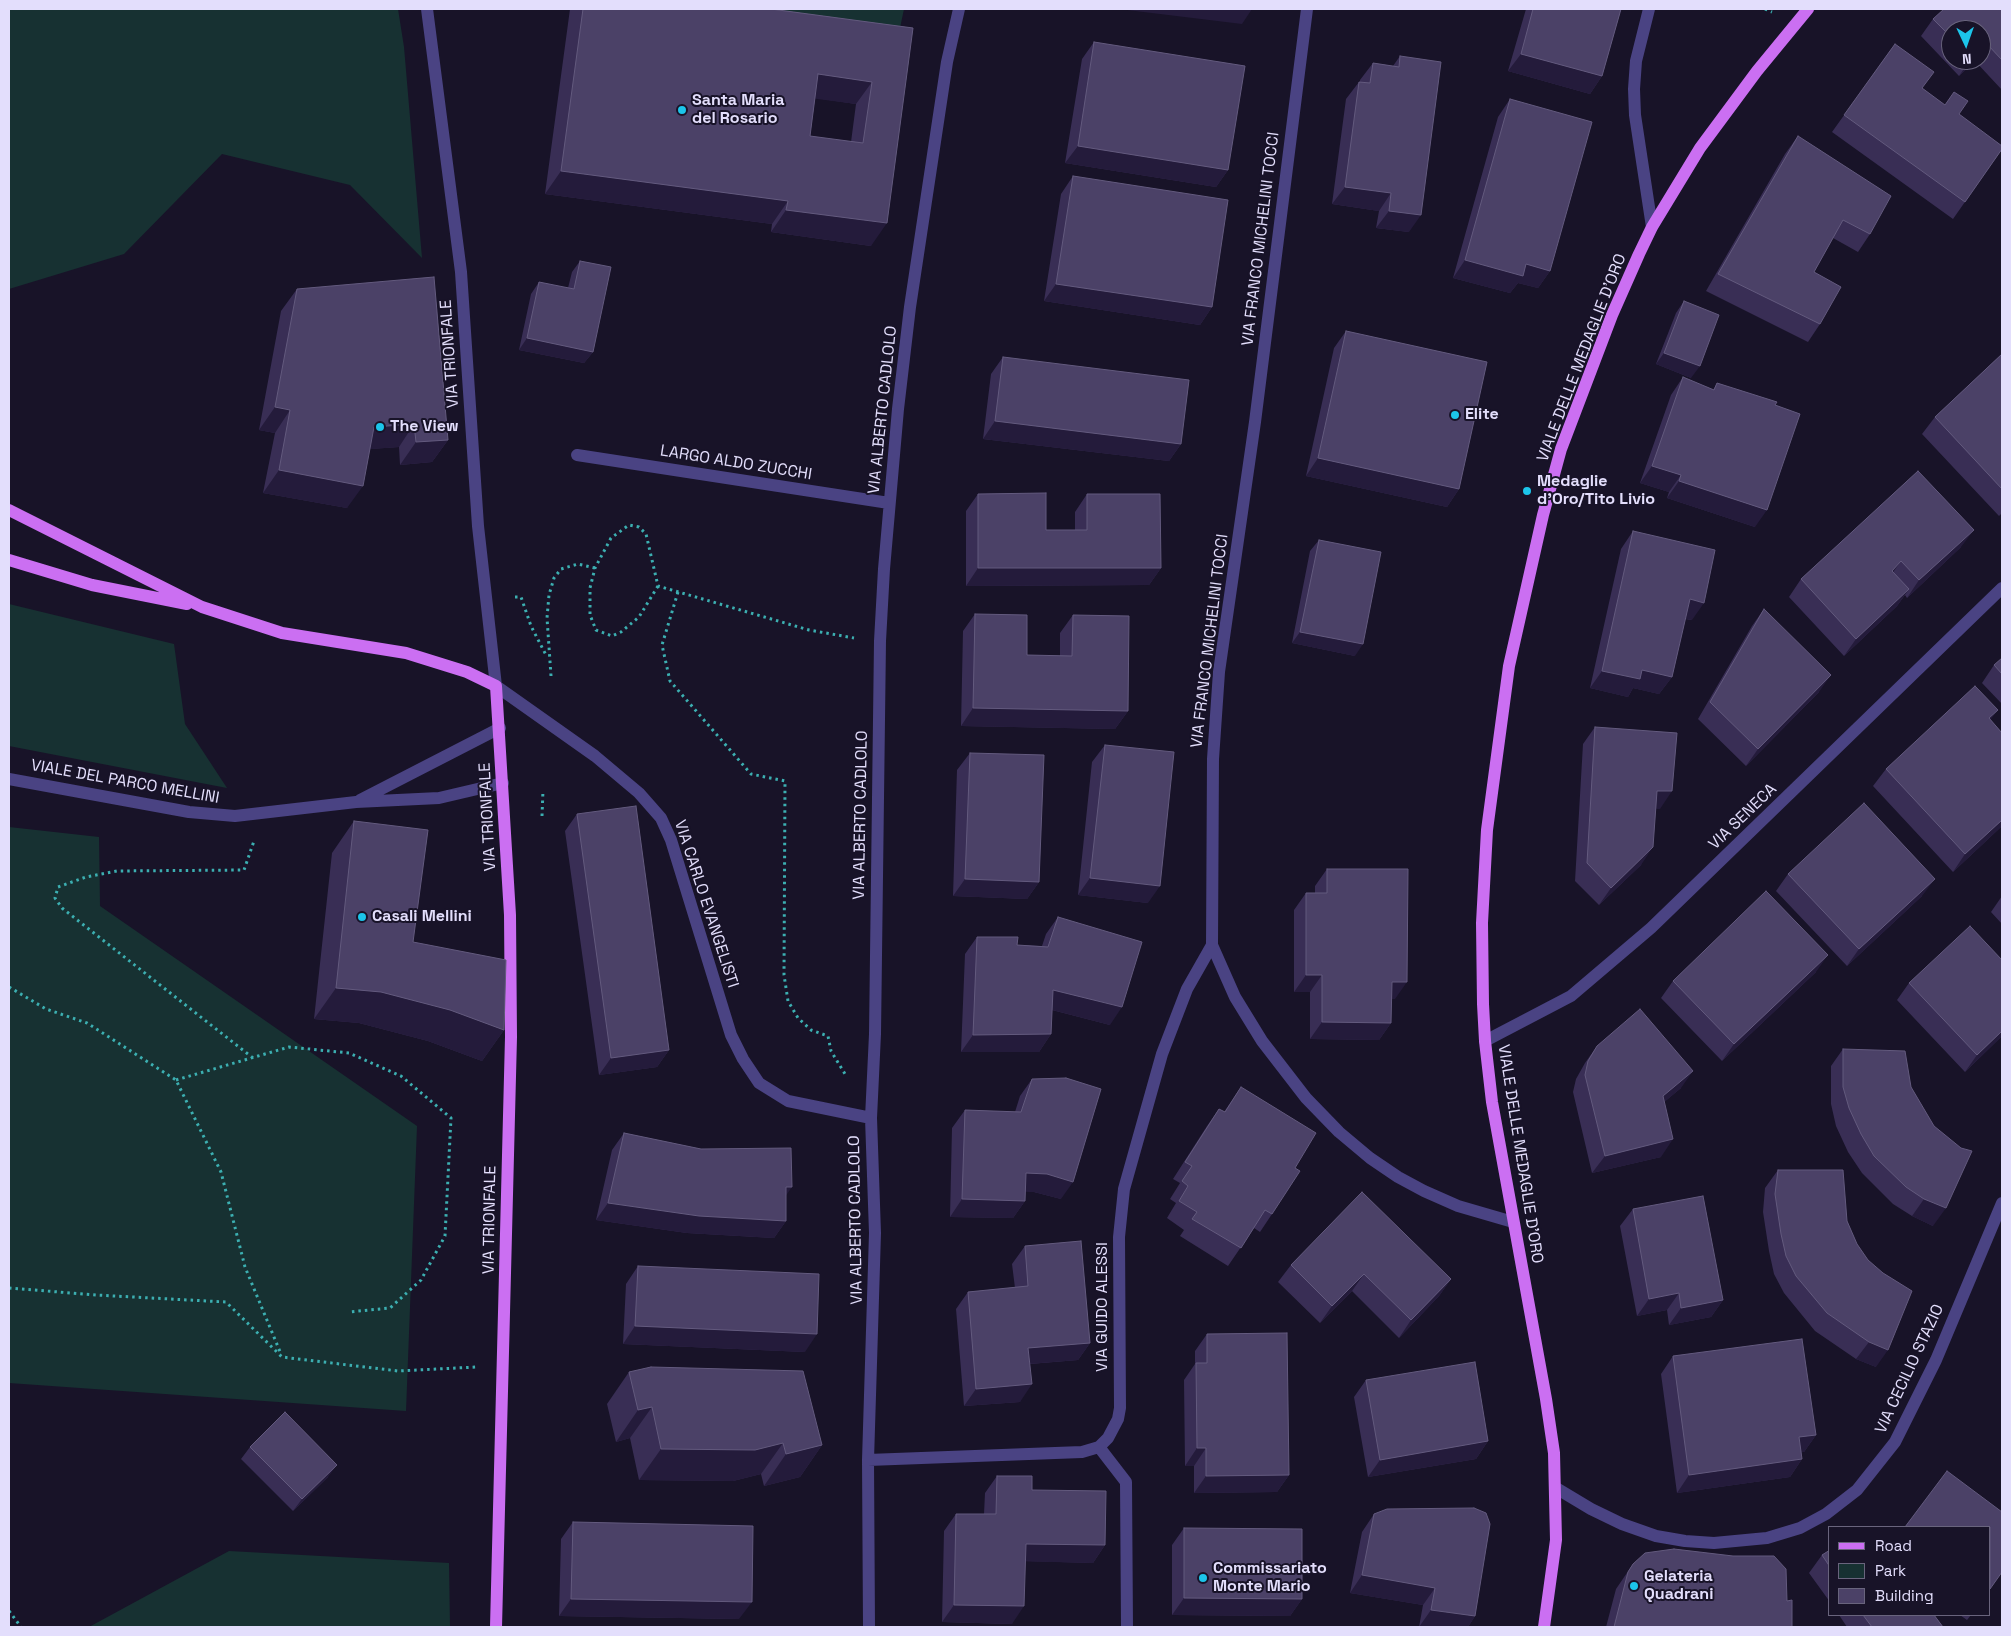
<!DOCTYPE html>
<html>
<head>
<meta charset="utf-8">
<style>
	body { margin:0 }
	#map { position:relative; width:2011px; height:1636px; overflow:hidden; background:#181328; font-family:"Space Grotesk",sans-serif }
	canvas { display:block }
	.frame { position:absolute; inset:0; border:10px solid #e3defc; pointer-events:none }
	.legend { position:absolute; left:1828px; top:1526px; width:162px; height:90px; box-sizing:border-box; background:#181328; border:1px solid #69647d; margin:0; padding:6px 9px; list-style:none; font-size:15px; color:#e3defc }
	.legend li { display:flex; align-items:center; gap:10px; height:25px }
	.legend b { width:25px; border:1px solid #69647d }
	.north { position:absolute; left:1941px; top:20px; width:50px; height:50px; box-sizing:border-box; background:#181328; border:1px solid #69647d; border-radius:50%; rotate:177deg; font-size:14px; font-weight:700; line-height:20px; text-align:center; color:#e3defc }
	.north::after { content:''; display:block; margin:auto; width:18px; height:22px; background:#1cc5ea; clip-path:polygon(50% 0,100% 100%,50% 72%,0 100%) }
</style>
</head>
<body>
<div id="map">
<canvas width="2011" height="1636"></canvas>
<div class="frame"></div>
<ul class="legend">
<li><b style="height:6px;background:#cb6ff2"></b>Road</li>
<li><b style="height:14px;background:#173132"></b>Park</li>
<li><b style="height:14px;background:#4b4167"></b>Building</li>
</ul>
<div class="north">N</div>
</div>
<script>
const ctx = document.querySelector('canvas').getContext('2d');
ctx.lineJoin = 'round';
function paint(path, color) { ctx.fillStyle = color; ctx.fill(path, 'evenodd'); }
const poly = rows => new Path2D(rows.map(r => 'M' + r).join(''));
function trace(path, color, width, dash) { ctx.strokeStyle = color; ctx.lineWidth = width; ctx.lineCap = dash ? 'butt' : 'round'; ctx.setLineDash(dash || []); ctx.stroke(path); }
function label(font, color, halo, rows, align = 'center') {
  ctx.font = font + ' "Space Grotesk",sans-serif'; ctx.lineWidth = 4; ctx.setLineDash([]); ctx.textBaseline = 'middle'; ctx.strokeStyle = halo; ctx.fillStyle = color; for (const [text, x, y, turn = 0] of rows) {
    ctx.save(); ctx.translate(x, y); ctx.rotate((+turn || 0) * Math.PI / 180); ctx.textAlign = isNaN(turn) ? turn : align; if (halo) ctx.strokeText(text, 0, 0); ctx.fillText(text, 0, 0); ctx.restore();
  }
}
const green = poly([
	[9,9,398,9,404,47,422,258,350,185,222,154,124,254,9,289],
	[668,9,904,9,897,42],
	[9,604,174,644,185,724,227,788,9,746],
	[9,827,99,837,100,906,417,1126,406,1411,9,1383],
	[229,1551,449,1563,450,1627,89,1627]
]);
const path = poly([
	[1765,9,1772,12],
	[658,586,639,617,621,632,612,636,596,630,590,615,590,588,595,568,611,538,629,525,639,527,646,534,658,586,809,630,854,638],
	[678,592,662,645,670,681,751,774,785,781,784,975,788,1001,798,1018,811,1030,828,1036,831,1051,845,1074],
	[515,597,521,597,531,626,547,657],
	[551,676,547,618,549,595,554,578,561,569,578,564,595,568],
	[542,816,543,790],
	[9,987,46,1009,87,1023,176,1080,221,1172,245,1267,281,1354],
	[253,1058,62,908,55,898,58,887,86,877,117,871,244,870,254,841],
	[176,1080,289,1047,349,1053,401,1076,451,1118,445,1236,421,1280,390,1308,349,1312],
	[9,1288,96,1295,226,1302,282,1357,398,1371,476,1367],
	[9,1611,21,1627]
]);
const minor = poly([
	[427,9,461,272,478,526,496,686,595,756,639,793,661,818,671,840,731,1035,743,1059,759,1083,788,1101,871,1118],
	[1307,9,1255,422,1219,672,1213,759,1212,945,1235,997,1262,1041,1306,1098,1339,1132,1370,1158,1398,1177,1424,1191,1458,1206,1513,1222],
	[1649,9,1636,61,1634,89,1635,115,1652,227],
	[577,455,889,503],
	[9,779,189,812,235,816,356,802,439,798,503,783],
	[360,800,500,728],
	[1485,1041,1571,996,1651,928,2002,588],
	[1099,1447,1126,1482,1127,1627],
	[868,1460,1082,1452,1099,1447,1108,1438,1118,1419,1120,1408,1119,1237,1124,1189,1162,1054,1187,989,1212,945],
	[1556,1488,1591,1509,1622,1524,1656,1536,1685,1541,1714,1543,1767,1538,1800,1528,1826,1514,1857,1490,1895,1442,1936,1360,2002,1203],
	[869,1627,868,1460,875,1233,871,1118,875,1034,880,641,884,569,898,409,910,307,947,62,959,9]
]);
const major = poly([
	[9,510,202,607,282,633,406,653,467,672,496,686,510,915,511,1037,496,1627],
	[9,560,92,585,187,604],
	[1544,1627,1556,1540,1554,1453,1546,1399,1492,1102,1485,1041,1483,1004,1482,923,1487,830,1509,666,1543,515,1561,449,1612,315,1639,254,1652,227,1700,148,1757,71,1808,9]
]);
const wall = poly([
	[570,9,771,9,913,28,871,246,771,232,772,224,545,194],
	[815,98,856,104,851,142,810,136],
	[1526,9,1621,9,1602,76,1590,94,1508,71],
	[2002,9,2002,90,1975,61,1959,76,1921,36,1933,19],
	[1951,30,1981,30,1981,60,1951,60],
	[1094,42,1228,170,1216,187,1065,163,1082,59],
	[1895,44,1922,88,2002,149,1953,219,1832,132],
	[1400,56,1409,232,1376,228,1379,211,1332,204,1346,99,1359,82,1360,82,1360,80,1373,63,1393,66],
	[1510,99,1550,271,1538,288,1518,283,1510,293,1453,278,1498,117],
	[1798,136,1870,234,1858,252,1833,238,1814,272,1820,324,1808,342,1706,291,1785,154],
	[1073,176,1212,307,1200,325,1044,301,1061,194],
	[580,261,593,352,584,363,519,350,531,294,539,282,568,288,572,272],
	[297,289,448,440,432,462,400,465,399,447,370,449,347,508,263,493,275,433,259,430,281,311],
	[1684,301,1691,378,1656,364,1676,313],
	[1346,331,1459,489,1447,507,1306,476,1334,348],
	[2002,354,2002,513,1999,516,1922,434,1935,417],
	[1003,357,1181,444,1169,461,983,439,991,374],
	[1683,377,1713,390,1717,383,1775,405,1755,527,1667,498,1669,492,1640,483,1671,395],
	[978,494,1046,530,1075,530,1075,512,1087,494,1161,568,1149,585,966,586,966,511],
	[1633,531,1692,620,1685,619,1672,677,1659,694,1633,688,1628,697,1590,688,1621,549],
	[1319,540,1355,656,1292,643,1310,551],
	[1961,547,1907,598,1905,595,1897,606,1844,656,1789,597,1801,579],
	[1764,609,1819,692,1746,766,1698,719,1752,626],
	[975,614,1027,655,1060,656,1060,633,1073,615,1128,711,1115,729,961,726,963,631],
	[2002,658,2002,704,1982,683,1994,665],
	[1990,720,2002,733,2002,826,1953,872,1873,786,1886,769],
	[1595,727,1660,809,1656,808,1641,865,1599,905,1575,881,1583,744],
	[1105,745,1148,903,1078,895,1092,762],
	[970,753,1039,882,1027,899,953,896,957,770],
	[577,814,669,1050,657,1067,599,1075,565,831],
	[354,821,413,942,504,1030,482,1061,428,1041,359,1023,314,1019,332,853],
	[1327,869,1395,999,1391,999,1391,1023,1379,1040,1310,1039,1310,992,1294,992,1294,910,1306,893,1315,893,1315,886],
	[1788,874,1922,896,1847,966,1776,891],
	[2002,896,2002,924,1991,912],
	[1058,917,1110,1025,1052,1010,1051,1034,1039,1052,961,1052,965,954,977,937,1017,945,1042,946,1046,934],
	[1816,972,1722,1061,1661,998,1673,981],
	[1909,983,2002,1036,1965,1072,1897,1000],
	[1597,1046,1681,1088,1664,1102,1661,1157,1592,1173,1573,1092,1576,1079,1585,1063],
	[1843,1049,1911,1087,1933,1226,1912,1216,1893,1204,1862,1173,1848,1152,1836,1126,1831,1104,1831,1066],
	[1032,1079,1061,1199,1034,1192,1025,1191,1025,1201,1013,1218,950,1217,952,1128,965,1110,1015,1112,1020,1096],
	[1241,1087,1295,1168,1272,1214,1260,1232,1254,1228,1228,1266,1180,1236,1184,1230,1167,1218,1176,1203,1170,1199,1180,1183,1173,1179,1207,1126,1219,1109,1224,1112],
	[624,1133,701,1149,786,1196,786,1221,774,1238,687,1233,596,1220,612,1150],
	[1778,1170,1847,1221,1876,1367,1856,1359,1815,1331,1784,1293,1774,1274,1769,1251,1763,1212,1765,1188],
	[1633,1209,1723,1300,1711,1317,1669,1325,1667,1310,1637,1316,1620,1226],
	[1025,1246,1090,1343,1078,1360,1030,1364,1020,1402,964,1406,956,1309,968,1292,1015,1288,1012,1264],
	[1291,1265,1451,1279,1439,1296,1399,1338,1352,1291,1320,1323,1278,1282],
	[638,1266,805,1352,623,1344,626,1284],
	[1207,1334,1289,1475,1277,1492,1194,1493,1194,1466,1185,1466,1184,1380,1195,1364,1195,1351],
	[1673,1356,1816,1435,1804,1452,1801,1452,1802,1459,1790,1477,1677,1493,1661,1374],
	[629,1372,822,1445,800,1477,764,1486,761,1474,733,1481,639,1480,630,1438,616,1442,607,1404],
	[1366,1380,1488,1441,1476,1459,1368,1477,1354,1397],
	[250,1447,328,1477,293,1511,241,1459],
	[997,1476,1032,1490,1105,1545,1093,1563,1025,1561,1012,1624,942,1622,944,1531,956,1514,984,1514,985,1493],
	[1374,1514,1475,1616,1468,1627,1419,1627,1423,1605,1350,1593,1362,1532],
	[573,1522,739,1619,559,1616,561,1539],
	[1184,1528,1302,1599,1290,1616,1172,1615,1172,1545],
	[1830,1550,1830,1602,1809,1573,1822,1555],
	[1633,1564,1787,1601,1792,1627,1606,1627,1616,1589],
	[1839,1615,1934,1615,1943,1627,1847,1627],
	[1960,1615,1971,1615,1967,1620]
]);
const shadedWall = poly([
	[1119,9,1252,9,1242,24],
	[1521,54,1602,76,1590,94,1508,71],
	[1970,60,1976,60,1959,76],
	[818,74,872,82,856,104,802,97],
	[1078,146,1228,170,1216,187,1065,163],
	[561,171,788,201,772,224,545,194],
	[1345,187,1391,193,1379,211,1332,204],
	[786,210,887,223,871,246,771,232],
	[1389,211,1421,215,1409,232,1376,228],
	[1465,260,1526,264,1550,271,1538,288,1518,283,1510,293,1453,278],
	[1056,284,1212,307,1200,325,1044,301],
	[527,338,593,352,584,363,519,350],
	[1664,353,1700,366,1691,378,1656,364],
	[275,407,290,410,275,433,259,430],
	[995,421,1181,444,1169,461,983,439],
	[414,424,399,447,358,450,374,427],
	[448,440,432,462,400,465,416,442],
	[1318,458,1459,489,1447,507,1306,476],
	[1652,466,1681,475,1669,492,1640,483],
	[279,470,363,486,347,508,263,493],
	[1679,481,1767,510,1755,527,1667,498],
	[1974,530,1961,547,1907,598,1919,580],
	[1901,561,1889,578,1892,571],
	[978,568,1161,568,1149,585,966,586],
	[1909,589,1897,606,1844,656,1856,639],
	[1690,599,1704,603,1692,620,1678,617],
	[1300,632,1363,644,1355,656,1292,643],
	[1642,670,1672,677,1659,694,1633,688,1628,697,1590,688,1602,671],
	[1831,675,1819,692,1746,766,1758,749],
	[973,708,1128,711,1115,729,961,726],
	[1998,710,1985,727,1989,718],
	[1657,791,1672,791,1660,809,1645,808],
	[2002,820,2002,826,1953,872,1965,854],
	[1653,847,1641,865,1599,905,1611,888],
	[1090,878,1160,886,1148,903,1078,895],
	[965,879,1039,882,1027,899,953,896],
	[1935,879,1922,896,1847,966,1859,949],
	[1828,955,1816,972,1722,1061,1734,1044],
	[1306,975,1322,975,1310,992,1294,992],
	[1392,982,1407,982,1395,999,1380,999],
	[336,988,381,992,450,1010,504,1030,482,1061,428,1041,359,1023,314,1019],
	[1053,990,1122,1007,1110,1025,1041,1007],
	[1322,1022,1391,1023,1379,1040,1310,1039],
	[2002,1031,2002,1036,1965,1072,1977,1055],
	[1051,1034,1039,1052,961,1052,973,1035],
	[669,1050,657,1067,599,1075,611,1058],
	[1693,1071,1681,1088,1650,1114,1663,1096],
	[1673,1139,1661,1157,1592,1173,1605,1156],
	[1026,1173,1047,1174,1073,1182,1061,1199,1034,1192,1013,1191],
	[786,1187,792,1187,780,1204],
	[962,1199,1025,1201,1013,1218,950,1217],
	[1924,1199,1946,1208,1933,1226,1912,1216],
	[608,1203,786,1221,774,1238,687,1233,596,1220],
	[1364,1274,1352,1291,1320,1323,1332,1306],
	[1451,1279,1439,1296,1399,1338,1411,1320],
	[1679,1293,1667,1310,1637,1316,1649,1299],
	[1723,1300,1711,1317,1669,1325,1681,1308],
	[635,1326,817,1334,805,1352,623,1344],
	[1869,1342,1888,1350,1876,1367,1856,1359],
	[1090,1343,1078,1360,1016,1365,1028,1348],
	[1032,1384,1020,1402,964,1406,976,1389],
	[652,1407,630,1438,616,1442,638,1410],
	[1816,1435,1804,1452,1787,1454,1799,1437],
	[1488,1441,1476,1459,1368,1477,1380,1460],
	[783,1443,761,1474,733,1481,639,1480,661,1449],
	[822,1445,800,1477,764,1486,786,1454],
	[1197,1448,1206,1448,1194,1466,1185,1466],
	[1802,1459,1790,1477,1677,1493,1689,1475],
	[337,1465,328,1477,293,1511,302,1499],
	[1289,1475,1277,1492,1194,1493,1206,1476],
	[1026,1544,1105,1545,1093,1563,1013,1561],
	[1362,1575,1435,1588,1423,1605,1350,1593],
	[1184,1598,1302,1599,1290,1616,1172,1615],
	[571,1599,752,1602,739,1619,559,1616],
	[954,1605,1024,1606,1012,1624,942,1622],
	[1431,1610,1475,1616,1468,1627,1419,1627]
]);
const building = poly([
	[583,9,771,9,913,28,887,223,786,210,788,201,561,171,583,9],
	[818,74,872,82,863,143,810,136,818,74],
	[1533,9,1621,9,1602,76,1521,54,1533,9],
	[1944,9,2002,9,2002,60,1987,44,1981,49,1981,30,1951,30,1951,37,1933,19,1944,9],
	[1094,42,1245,66,1228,170,1078,146,1094,42],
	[1895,44,1934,72,1922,88,1945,105,1954,92,1968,101,1959,114,2002,146,2002,149,1965,202,1844,115,1895,44],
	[1400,56,1441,62,1421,215,1389,211,1391,193,1345,187,1359,82,1370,83,1373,63,1399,67,1400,56],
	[1510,99,1592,122,1550,271,1526,264,1523,276,1465,260,1510,99],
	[1798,136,1891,196,1870,234,1843,220,1814,272,1841,287,1820,324,1718,274,1798,136],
	[1073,176,1228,200,1212,307,1056,284,1073,176],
	[580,261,611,267,593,352,527,338,539,282,574,289,580,261],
	[434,277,448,440,416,442,414,424,374,427,363,486,279,470,290,410,275,407,297,289,434,277],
	[1684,301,1719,315,1700,366,1664,353,1684,301],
	[1346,331,1487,362,1459,489,1318,458,1346,331],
	[2002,354,2002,489,1935,417,2002,354],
	[1003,357,1189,380,1181,444,995,421,1003,357],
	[1683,377,1714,390,1717,383,1777,402,1775,405,1800,414,1767,510,1679,481,1681,475,1652,466,1683,377],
	[1918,471,1974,530,1919,580,1901,561,1892,571,1909,589,1856,639,1801,579,1918,471],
	[1046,493,1046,530,1087,530,1087,494,1160,494,1161,568,978,568,978,494,1046,493],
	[1633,531,1715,550,1704,603,1690,599,1672,677,1642,670,1640,679,1602,671,1633,531],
	[1319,540,1381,552,1363,644,1300,632,1319,540],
	[1764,609,1831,675,1758,749,1710,702,1764,609],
	[975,614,1027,615,1027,655,1072,656,1073,615,1129,616,1128,711,973,708,975,614],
	[2002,658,2002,674,1994,665,2002,658],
	[1975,686,1998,710,1989,718,2002,733,2002,820,1965,854,1886,769,1975,686],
	[1595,727,1677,733,1672,791,1657,791,1653,847,1611,888,1587,863,1595,727],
	[1105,745,1174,752,1160,886,1090,878,1105,745],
	[970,753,1044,755,1039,882,965,879,970,753],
	[1864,803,1935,879,1859,949,1788,874,1864,803],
	[636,806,669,1050,611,1058,577,814,636,806],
	[354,821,428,830,413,942,506,960,504,1030,450,1010,381,992,336,988,354,821],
	[1327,869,1408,869,1407,982,1392,982,1391,1023,1322,1022,1322,975,1306,975,1306,893,1327,893,1327,869],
	[1766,891,1828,955,1734,1044,1673,981,1766,891],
	[1058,917,1142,942,1122,1007,1053,990,1051,1034,973,1035,977,937,1018,937,1017,945,1048,947,1058,917],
	[1970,926,2002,960,2002,1031,1977,1055,1909,983,1970,926],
	[1640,1009,1693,1071,1663,1096,1673,1139,1605,1156,1585,1075,1588,1061,1597,1046,1640,1009],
	[1843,1049,1905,1051,1911,1087,1934,1126,1961,1148,1972,1151,1946,1208,1924,1199,1906,1187,1874,1156,1861,1134,1849,1108,1843,1087,1843,1049],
	[1066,1078,1101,1089,1073,1182,1047,1174,1026,1173,1025,1201,962,1199,965,1110,1021,1112,1032,1079,1066,1078],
	[1241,1087,1316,1133,1295,1168,1300,1171,1272,1214,1265,1210,1241,1248,1192,1219,1197,1212,1179,1201,1188,1186,1182,1181,1192,1166,1185,1162,1219,1109,1225,1112,1241,1087],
	[624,1133,701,1149,791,1148,792,1187,786,1187,786,1221,699,1216,608,1203,624,1133],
	[1778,1170,1843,1170,1847,1221,1857,1244,1868,1260,1883,1273,1912,1291,1888,1350,1869,1342,1827,1313,1796,1276,1786,1256,1781,1234,1775,1194,1778,1170],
	[1362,1192,1451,1279,1411,1320,1364,1274,1332,1306,1291,1265,1362,1192],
	[1703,1196,1723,1300,1681,1308,1679,1293,1649,1299,1633,1209,1703,1196],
	[1081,1241,1090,1343,1028,1348,1032,1384,976,1389,968,1292,1028,1286,1025,1246,1081,1241],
	[638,1266,819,1274,817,1334,635,1326,638,1266],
	[1287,1333,1289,1475,1206,1476,1206,1448,1197,1448,1196,1363,1207,1363,1207,1334,1287,1333],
	[1802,1339,1816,1435,1799,1437,1802,1459,1689,1475,1673,1356,1802,1339],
	[1475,1362,1488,1441,1380,1460,1366,1380,1475,1362],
	[651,1367,803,1371,822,1445,786,1454,783,1443,755,1450,661,1449,652,1407,638,1410,629,1372,651,1367],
	[285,1412,337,1465,302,1499,250,1447,285,1412],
	[1947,1471,2002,1512,2002,1572,1990,1589,1990,1527,1905,1527,1947,1471],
	[997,1476,1032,1476,1032,1490,1106,1491,1105,1545,1026,1544,1024,1606,954,1605,956,1514,996,1514,997,1476],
	[1474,1508,1486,1513,1490,1524,1475,1616,1431,1610,1435,1588,1362,1575,1374,1514,1387,1509,1474,1508],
	[573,1522,753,1526,752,1602,571,1599,573,1522],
	[1184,1528,1302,1529,1302,1599,1184,1598,1184,1528],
	[1674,1549,1733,1556,1774,1556,1786,1569,1787,1601,1792,1600,1792,1627,1614,1627,1628,1572,1633,1564,1645,1553,1674,1549],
	[1830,1550,1830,1567,1822,1555,1830,1550],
	[1863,1615,1934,1615,1943,1627,1872,1627,1863,1615]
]);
const markers = [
	[682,110,5,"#1cc5ea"],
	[1455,415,5,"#1cc5ea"],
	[380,427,5,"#1cc5ea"],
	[1527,491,5,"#1cc5ea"],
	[362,917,5,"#1cc5ea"],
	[1203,1578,5,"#1cc5ea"],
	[1634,1586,5,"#1cc5ea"]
];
const poiNames = [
	["Santa Maria",692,101],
	["del Rosario",692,119],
	["Elite",1465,415],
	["The View",390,427],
	["Medaglie",1537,482],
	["d'Oro/Tito Livio",1537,500],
	["Casali Mellini",372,917],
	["Commissariato",1213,1569],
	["Monte Mario",1213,1587],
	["Gelateria",1644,1577],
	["Quadrani",1644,1595]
];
const streetNames = [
	["VIA FRANCO MICHELINI TOCCI",1261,239,-83],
	["VIA TRIONFALE",450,354,-94],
	["VIALE DELLE MEDAGLIE D'ORO",1582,358,-69],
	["VIA ALBERTO CADLOLO",883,410,-84],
	["LARGO ALDO ZUCCHI",736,463,9],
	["VIA FRANCO MICHELINI TOCCI",1210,641,-83],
	["VIALE DEL PARCO MELLINI",125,782,10],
	["VIA ALBERTO CADLOLO",861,815,-89],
	["VIA TRIONFALE",488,817,-93],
	["VIA SENECA",1743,817,-44],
	["VIA CARLO EVANGELISTI",706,904,72],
	["VIALE DELLE MEDAGLIE D'ORO",1520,1154,81],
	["VIA TRIONFALE",490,1220,-89],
	["VIA ALBERTO CADLOLO",856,1220,-91],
	["VIA GUIDO ALESSI",1103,1307,-90],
	["VIA CECILIO STAZIO",1910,1369,-65]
];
paint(green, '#173132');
trace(path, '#3cafb1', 3, [2.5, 4]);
trace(minor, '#4a4383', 12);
trace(major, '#cb6ff2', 12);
paint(wall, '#392e55');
paint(shadedWall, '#241b3b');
paint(building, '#4b4167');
trace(building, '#635a7e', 1);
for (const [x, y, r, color] of markers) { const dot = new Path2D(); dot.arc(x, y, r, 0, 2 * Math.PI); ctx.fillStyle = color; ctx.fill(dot); trace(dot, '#181328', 2); }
label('bold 16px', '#e3defc', '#181328', poiNames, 'left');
label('16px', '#e3defc', '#181328', streetNames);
</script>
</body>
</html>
